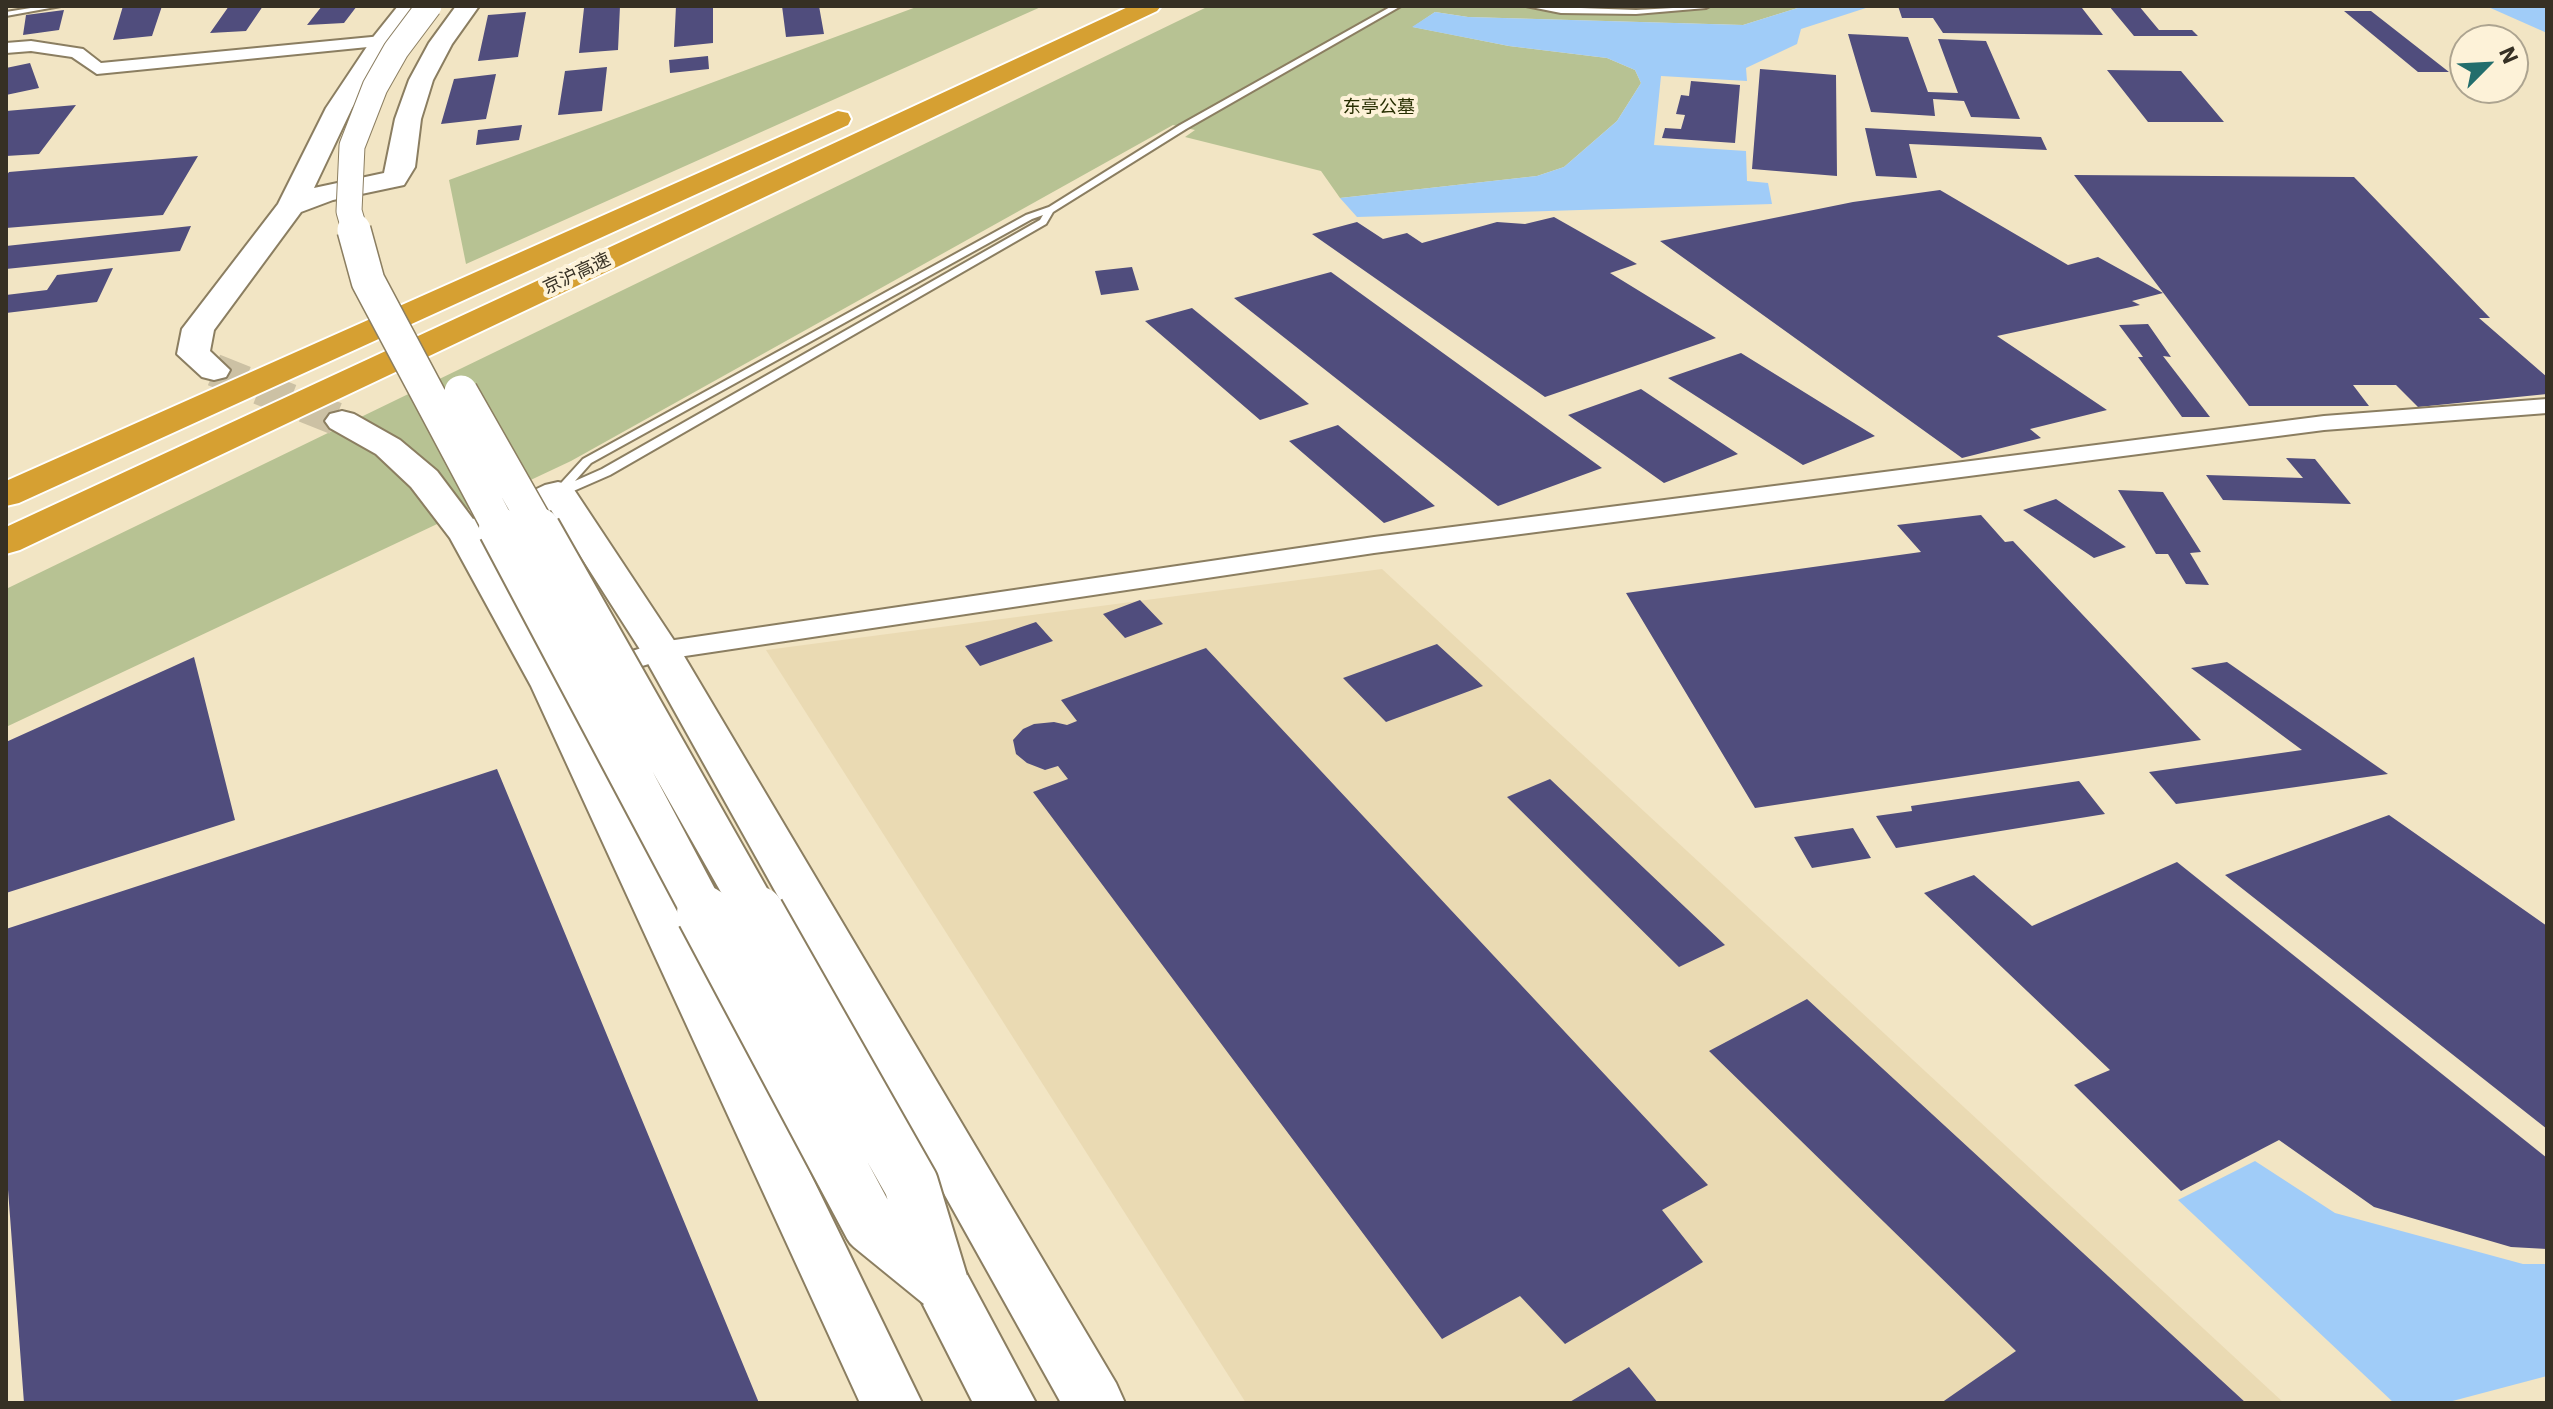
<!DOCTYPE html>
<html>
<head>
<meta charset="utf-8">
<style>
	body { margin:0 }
	#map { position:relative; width:2553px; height:1409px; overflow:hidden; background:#f2e5c4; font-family:"IBM Plex Sans",sans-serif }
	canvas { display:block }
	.frame { position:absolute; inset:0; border:8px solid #363024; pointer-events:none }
	.north { position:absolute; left:2449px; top:24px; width:80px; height:80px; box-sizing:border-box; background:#fdf2d8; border:2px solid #ada490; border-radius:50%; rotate:66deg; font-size:22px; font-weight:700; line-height:32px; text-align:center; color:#363024 }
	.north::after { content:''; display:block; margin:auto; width:28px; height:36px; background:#236e6c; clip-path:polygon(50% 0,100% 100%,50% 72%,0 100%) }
</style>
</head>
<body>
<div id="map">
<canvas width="2553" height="1409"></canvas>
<div class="frame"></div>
<div class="north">N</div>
</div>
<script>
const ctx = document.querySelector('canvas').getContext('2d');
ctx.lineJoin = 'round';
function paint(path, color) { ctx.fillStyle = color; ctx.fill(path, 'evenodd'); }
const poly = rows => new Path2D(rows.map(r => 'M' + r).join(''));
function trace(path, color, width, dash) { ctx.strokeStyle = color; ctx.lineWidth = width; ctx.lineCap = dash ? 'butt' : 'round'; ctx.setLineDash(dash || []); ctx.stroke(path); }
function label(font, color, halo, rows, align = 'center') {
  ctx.font = font + ' "IBM Plex Sans","Noto Sans SC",sans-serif'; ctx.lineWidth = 8; ctx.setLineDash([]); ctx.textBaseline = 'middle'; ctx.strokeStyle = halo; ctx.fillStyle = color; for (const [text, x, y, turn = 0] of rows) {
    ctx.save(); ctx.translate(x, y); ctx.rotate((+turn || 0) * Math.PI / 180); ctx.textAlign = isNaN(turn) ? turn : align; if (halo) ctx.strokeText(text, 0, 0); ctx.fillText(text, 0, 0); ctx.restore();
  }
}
const built = poly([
	[1382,569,2284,1403,1246,1403,766,650]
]);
const green = poly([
	[919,6,1043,6,466,264,449,180],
	[1209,6,1804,6,1743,25,1468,17,1435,12,1413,27,1509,46,1607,58,1635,70,1641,83,1617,121,1564,167,1537,176,1340,198,1321,171,1185,137,1195,130,1173,125,571,461,6,727,6,589]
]);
const water = poly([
	[1804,6,1872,6,1801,29,1797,44,1746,68,1747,81,1661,76,1654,145,1746,151,1747,181,1768,183,1772,204,1357,217,1340,198,1537,176,1564,167,1617,121,1641,83,1635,70,1607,58,1509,46,1412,27,1435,12,1468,17,1743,25],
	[2486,6,2547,6,2547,33],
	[2255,1161,2335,1213,2523,1264,2547,1264,2547,1376,2445,1403,2394,1403,2178,1200]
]);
const building = poly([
	[123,6,162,6,152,36,113,40],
	[229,6,263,6,246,31,210,33],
	[322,6,357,6,344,23,307,25],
	[620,6,618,50,579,53,584,8],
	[676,6,713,6,713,43,674,47],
	[782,6,819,6,824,34,786,37],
	[1898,6,2082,8,2103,35,1943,33,1933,18,1902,18],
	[2109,6,2139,6,2159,30,2192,30,2198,36,2134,36],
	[64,10,59,30,23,35,26,15],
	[2344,11,2371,11,2449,72,2418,72],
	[526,12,518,57,478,61,488,15],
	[1848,34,1908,37,1928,92,1958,93,1938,39,1986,41,2020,119,1971,117,1964,101,1933,99,1935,116,1871,112],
	[708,56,709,69,670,73,669,60],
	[30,63,39,88,6,95,6,68],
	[607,67,602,111,558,115,565,71],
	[1760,69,1836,75,1837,176,1752,169],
	[2107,70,2181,71,2224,122,2148,122],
	[496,74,486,119,441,124,454,79],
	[1691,81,1740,85,1735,143,1662,138,1665,128,1681,129,1685,115,1676,114,1681,95,1689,96],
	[76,105,39,154,6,156,6,111],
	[522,125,519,140,476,145,478,130],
	[1865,128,2041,137,2047,150,1909,144,1917,178,1876,176],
	[198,156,163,215,6,228,6,176,9,172],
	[2074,175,2354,177,2490,318,2479,318,2547,377,2547,394,2418,407,2396,385,2353,385,2369,406,2249,406],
	[1940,190,2068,265,2098,257,2163,293,2132,301,2140,305,1997,336,2107,410,2030,429,2041,438,1962,458,1660,241,1853,202],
	[1554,217,1637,264,1610,273,1716,338,1545,397,1312,234,1357,222,1383,239,1407,233,1422,243,1497,222,1525,224],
	[191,226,180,251,6,269,6,246],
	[1132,267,1139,290,1101,295,1095,271],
	[113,268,97,302,6,313,6,295,47,290,57,275],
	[1331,272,1602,468,1498,506,1234,298],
	[1192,308,1309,404,1260,420,1145,321],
	[2148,324,2171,357,2163,356,2210,417,2182,417,2138,357,2143,357,2119,325],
	[1741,353,1875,436,1803,465,1668,378],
	[1641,389,1738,454,1664,483,1568,415],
	[1338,425,1435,506,1384,523,1289,441],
	[2286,458,2315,459,2351,504,2223,500,2206,475,2303,478],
	[2118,490,2163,492,2201,552,2190,553,2209,585,2186,584,2168,554,2156,554],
	[2056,499,2126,547,2094,558,2023,510],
	[1981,515,2005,542,2013,541,2201,740,1755,808,1626,593,1921,552,1897,525],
	[1140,600,1163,624,1125,638,1103,614],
	[1036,622,1053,641,980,666,965,646],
	[1437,644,1483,686,1386,722,1343,678],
	[1206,648,1708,1185,1662,1210,1703,1262,1565,1344,1520,1296,1442,1339,1033,792,1068,779,1058,766,1045,770,1027,763,1016,754,1013,740,1023,729,1034,724,1054,722,1067,725,1077,721,1061,700],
	[194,657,235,820,6,893,6,742],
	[2227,662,2388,774,2176,804,2149,772,2302,750,2191,668],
	[497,769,759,1403,24,1403,6,1163,6,929],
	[1550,779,1725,945,1679,967,1507,797],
	[2079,781,2105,814,1896,848,1876,816,1912,811,1911,806],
	[2389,815,2547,926,2547,1129,2225,875],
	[1853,828,1871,858,1812,868,1794,837],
	[2177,862,2547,1158,2547,1249,2511,1247,2374,1207,2279,1140,2181,1191,2074,1085,2110,1070,1924,893,1974,875,2032,926],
	[1807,999,2246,1403,1941,1403,2016,1351,1709,1051],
	[1629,1367,1658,1403,1568,1403]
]);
const secondaryTunnel = poly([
	[214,370,342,421]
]);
const lane = poly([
	[43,6,61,6,6,16,6,12,43,6],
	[1392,6,1401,6,1186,129,1053,212,1046,224,610,475,562,496,558,497,552,493,583,459,1026,215,1049,207,1180,125,1392,6],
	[1043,215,1040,220,602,469,575,481,591,463,1032,219,1043,215],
	[1526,6,1636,10,1710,6,1706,8,1636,14,1561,13,1526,6]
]);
const street = poly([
	[382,36,390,41,388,45,97,74,72,57,31,51,6,53,6,43,31,41,83,49,101,63,382,36],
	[2547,399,2547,413,2324,430,1374,553,665,659,600,679,590,676,585,670,590,664,661,642,1374,537,2324,416,2547,399]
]);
const secondary = poly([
	[398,6,421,6,392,44,352,108,314,188,384,173,395,119,409,80,429,43,456,6,479,6,452,44,433,80,421,119,415,167,404,185,333,200,301,212,214,330,210,351,230,370,226,377,214,380,202,377,177,354,182,329,278,204,326,108,374,36,398,6],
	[342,411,354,414,400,440,437,471,473,519,545,485,558,482,571,485,681,651,1116,1383,1125,1403,1061,1403,641,651,551,510,488,540,573,686,922,1403,860,1403,531,686,450,538,411,487,376,454,330,428,325,421,330,414,342,411],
	[941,1258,962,1265,1036,1403,973,1403,912,1283,920,1265,941,1258]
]);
const highway = poly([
	[1130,6,1161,6,1157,11,20,550,6,554,6,527,1130,6],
	[838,111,848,113,851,119,848,125,19,503,6,506,6,481,838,111]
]);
const secondaryBridgeFar3 = poly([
	[355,232,349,211,352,146,375,87,396,50,429,6]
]);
const secondaryBridgeFar2 = poly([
	[354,230,368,281,501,531],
	[461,392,540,531]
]);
const secondaryBridgeFar1 = poly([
	[500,529,705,915],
	[539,529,758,915]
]);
const secondaryBridge = poly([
	[704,913,871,1226,941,1283],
	[757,913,911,1184,941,1283]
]);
const farParknames = [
	["东亭公墓",1379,108]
];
const farStreetnames = [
	["京沪高速",577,274,-25]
];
paint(built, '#eadab3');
paint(green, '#b7c293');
paint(water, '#a0ccf8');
paint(building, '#504d7d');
trace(secondaryTunnel, '#ccc1a4', 33, [33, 16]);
trace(lane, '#8b7e61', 4);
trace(street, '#8b7e61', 4);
trace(secondary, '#8b7e61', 4);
trace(highway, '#fff', 4);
paint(lane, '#fff');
paint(street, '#fff');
paint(secondary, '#fff');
paint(highway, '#d6a032');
trace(secondaryBridgeFar3, '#8b7e61', 27, []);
trace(secondaryBridgeFar2, '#8b7e61', 36, []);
trace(secondaryBridgeFar1, '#8b7e61', 46, []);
trace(secondaryBridge, '#8b7e61', 58, []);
trace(secondaryBridgeFar3, '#fff', 25);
trace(secondaryBridgeFar2, '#fff', 33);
trace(secondaryBridgeFar1, '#fff', 42);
trace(secondaryBridge, '#fff', 54);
label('18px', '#272e01', '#fdf2d8', farParknames);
label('18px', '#363024', '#fdf2d8', farStreetnames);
</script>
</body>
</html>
